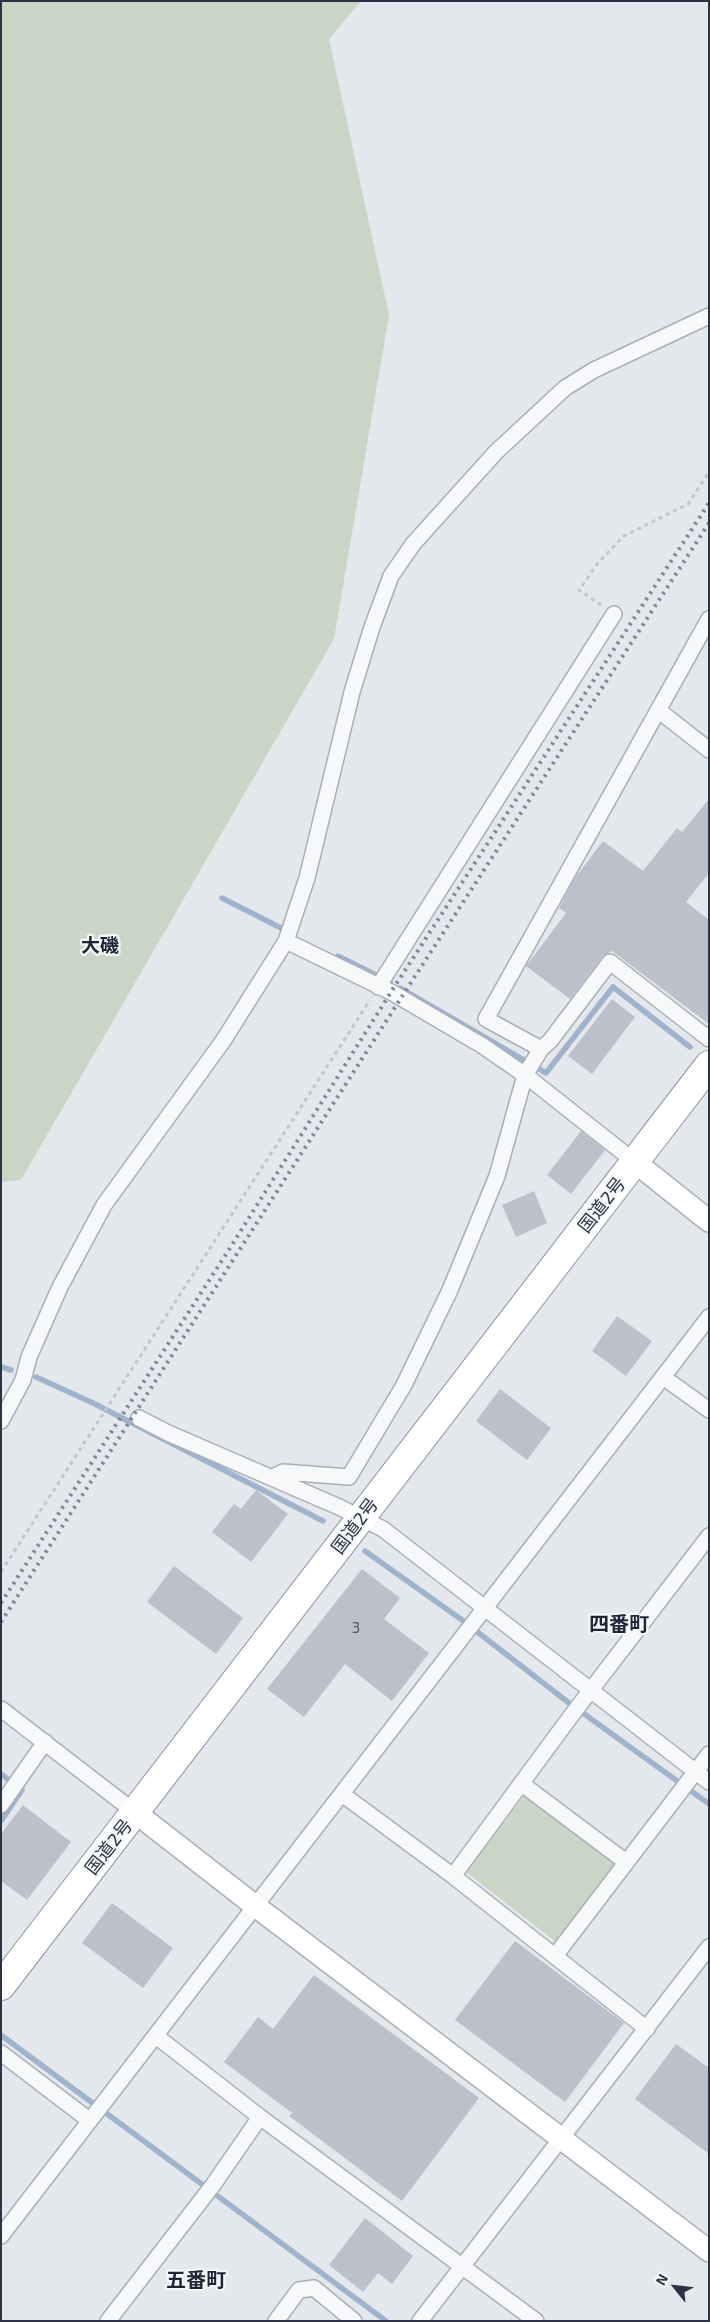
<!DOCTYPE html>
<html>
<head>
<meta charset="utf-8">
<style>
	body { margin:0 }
	#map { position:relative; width:710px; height:2322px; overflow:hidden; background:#e4e7ec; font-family:"Exo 2",sans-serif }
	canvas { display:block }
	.frame { position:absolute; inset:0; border:2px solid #2b3445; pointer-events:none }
	.north { position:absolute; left:650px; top:2262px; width:50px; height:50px; -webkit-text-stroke:4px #f4f6f9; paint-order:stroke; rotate:299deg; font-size:14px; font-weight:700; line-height:20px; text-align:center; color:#2b3445 }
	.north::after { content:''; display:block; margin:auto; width:18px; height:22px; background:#2b3445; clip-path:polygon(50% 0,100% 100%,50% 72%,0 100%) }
</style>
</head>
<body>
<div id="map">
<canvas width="710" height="2322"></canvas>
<div class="frame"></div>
<div class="north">N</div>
</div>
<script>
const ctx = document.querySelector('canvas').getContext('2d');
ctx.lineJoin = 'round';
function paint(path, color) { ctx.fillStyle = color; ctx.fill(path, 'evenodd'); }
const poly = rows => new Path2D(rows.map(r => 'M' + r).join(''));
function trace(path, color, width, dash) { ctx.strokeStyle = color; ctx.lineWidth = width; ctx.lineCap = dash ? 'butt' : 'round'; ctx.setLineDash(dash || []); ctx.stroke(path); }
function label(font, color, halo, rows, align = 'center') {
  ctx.font = font + ' "Exo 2","Noto Sans JP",sans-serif'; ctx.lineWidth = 4.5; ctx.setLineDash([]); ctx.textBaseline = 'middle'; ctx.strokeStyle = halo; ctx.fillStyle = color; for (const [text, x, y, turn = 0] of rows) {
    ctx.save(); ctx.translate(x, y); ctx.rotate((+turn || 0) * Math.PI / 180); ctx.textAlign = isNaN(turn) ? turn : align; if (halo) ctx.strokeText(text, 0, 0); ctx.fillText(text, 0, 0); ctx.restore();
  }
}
const green = poly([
	[1,1,361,1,329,39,389,315,334,639,21,1180,1,1182],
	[525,1795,615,1862,613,1871,562,1938,556,1942,466,1872]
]);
const stream = poly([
	[222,898,281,928],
	[338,956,390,982],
	[400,988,546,1073,613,987,690,1047],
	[1,1367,11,1370],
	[36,1377,93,1403,323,1521],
	[365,1551,462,1620,569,1703,709,1804],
	[1,1774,22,1790,1,1821],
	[1,2035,386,2321]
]);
const building = poly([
	[709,799,709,873,686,902,709,920,709,1024,612,951,603,956,570,999,526,966,566,913,559,908,575,878,603,841,643,871,677,828,682,832],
	[612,999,635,1017,592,1074,568,1056],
	[581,1131,605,1150,571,1194,547,1175],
	[534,1191,547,1223,516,1237,502,1205],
	[617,1316,652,1341,626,1376,592,1351],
	[500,1389,551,1428,527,1460,476,1421],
	[256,1490,288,1514,251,1562,212,1532,234,1504,241,1509],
	[174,1566,243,1618,216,1654,147,1602],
	[362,1569,400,1598,384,1619,429,1653,392,1701,345,1664,304,1717,267,1689],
	[23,1805,71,1842,27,1900,1,1881,1,1834],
	[112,1903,173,1948,143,1988,82,1943],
	[515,1941,624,2023,565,2102,455,2020],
	[314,1975,479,2098,402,2201,289,2116,292,2113,224,2062,258,2017,273,2029],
	[676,2044,709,2068,709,2154,635,2099],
	[365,2218,413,2256,392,2284,378,2273,363,2292,329,2265]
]);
const path = poly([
	[601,605,579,590,598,563,624,536,688,504,709,472],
	[1,1572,370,1000]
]);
const street = poly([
	[658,710,709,750],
	[286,941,391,992,483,1046,525,1075,635,1162],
	[378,987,614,614],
	[541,1049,486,1019,709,619],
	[663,1377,709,1410],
	[139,1418,168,1433,339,1507,383,1529,709,1782],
	[1,1421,23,1380,29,1357,60,1287,104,1205,223,1041,286,941,307,878,352,692,372,627,391,576,413,544,496,452,565,388,594,370,709,316],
	[273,1477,283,1472,349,1477,404,1385,450,1290,497,1176,525,1075,541,1049,550,1041,610,962,709,1039],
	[1,1709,136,1813],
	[522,1784,626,1862],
	[342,1794,453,1876,647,2029],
	[1,1805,45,1742],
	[453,1876,571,1716,709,1536],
	[555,1956,709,1754],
	[156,2036,260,2117,536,2321],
	[1,2053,89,2120],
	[1,2236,709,1317],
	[108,2321,213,2185,260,2117],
	[276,2321,299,2290,314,2288,354,2321],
	[420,2321,709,1947]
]);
const secondary = poly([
	[635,1162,709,1221],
	[136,1813,254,1905,709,2251]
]);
const highway = poly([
	[1,1986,709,1065]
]);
const rail = poly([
	[1,1603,230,1248,391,992,709,503],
	[1,1622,401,998,709,523]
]);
const numberNames = [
	["3",356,1628]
];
const streetNames = [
	["国道2号",602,1205,-52],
	["国道2号",355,1526,-53],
	["国道2号",109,1847,-52]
];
const neighbourhoodNames = [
	["大磯",100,946]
];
const quarterNames = [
	["四番町",619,1624],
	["五番町",196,2280]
];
paint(green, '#c9d6c5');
trace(stream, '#9fb4cc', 5.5);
paint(building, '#bbc0ca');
trace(street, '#a9aeb7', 18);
trace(secondary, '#a9aeb7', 24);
trace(highway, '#8b94a3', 30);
trace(path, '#c2c5cb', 3, [4, 4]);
trace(street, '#f7f8fa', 15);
trace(secondary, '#fff', 21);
trace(highway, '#fff', 28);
trace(rail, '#7d8696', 4, [2.5, 5]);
label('15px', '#4f5766', null, numberNames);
label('18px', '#2b3445', '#f4f6f9', streetNames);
label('bold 19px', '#1d2536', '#f4f6f9', neighbourhoodNames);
label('bold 20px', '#1d2536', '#f4f6f9', quarterNames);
</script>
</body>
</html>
